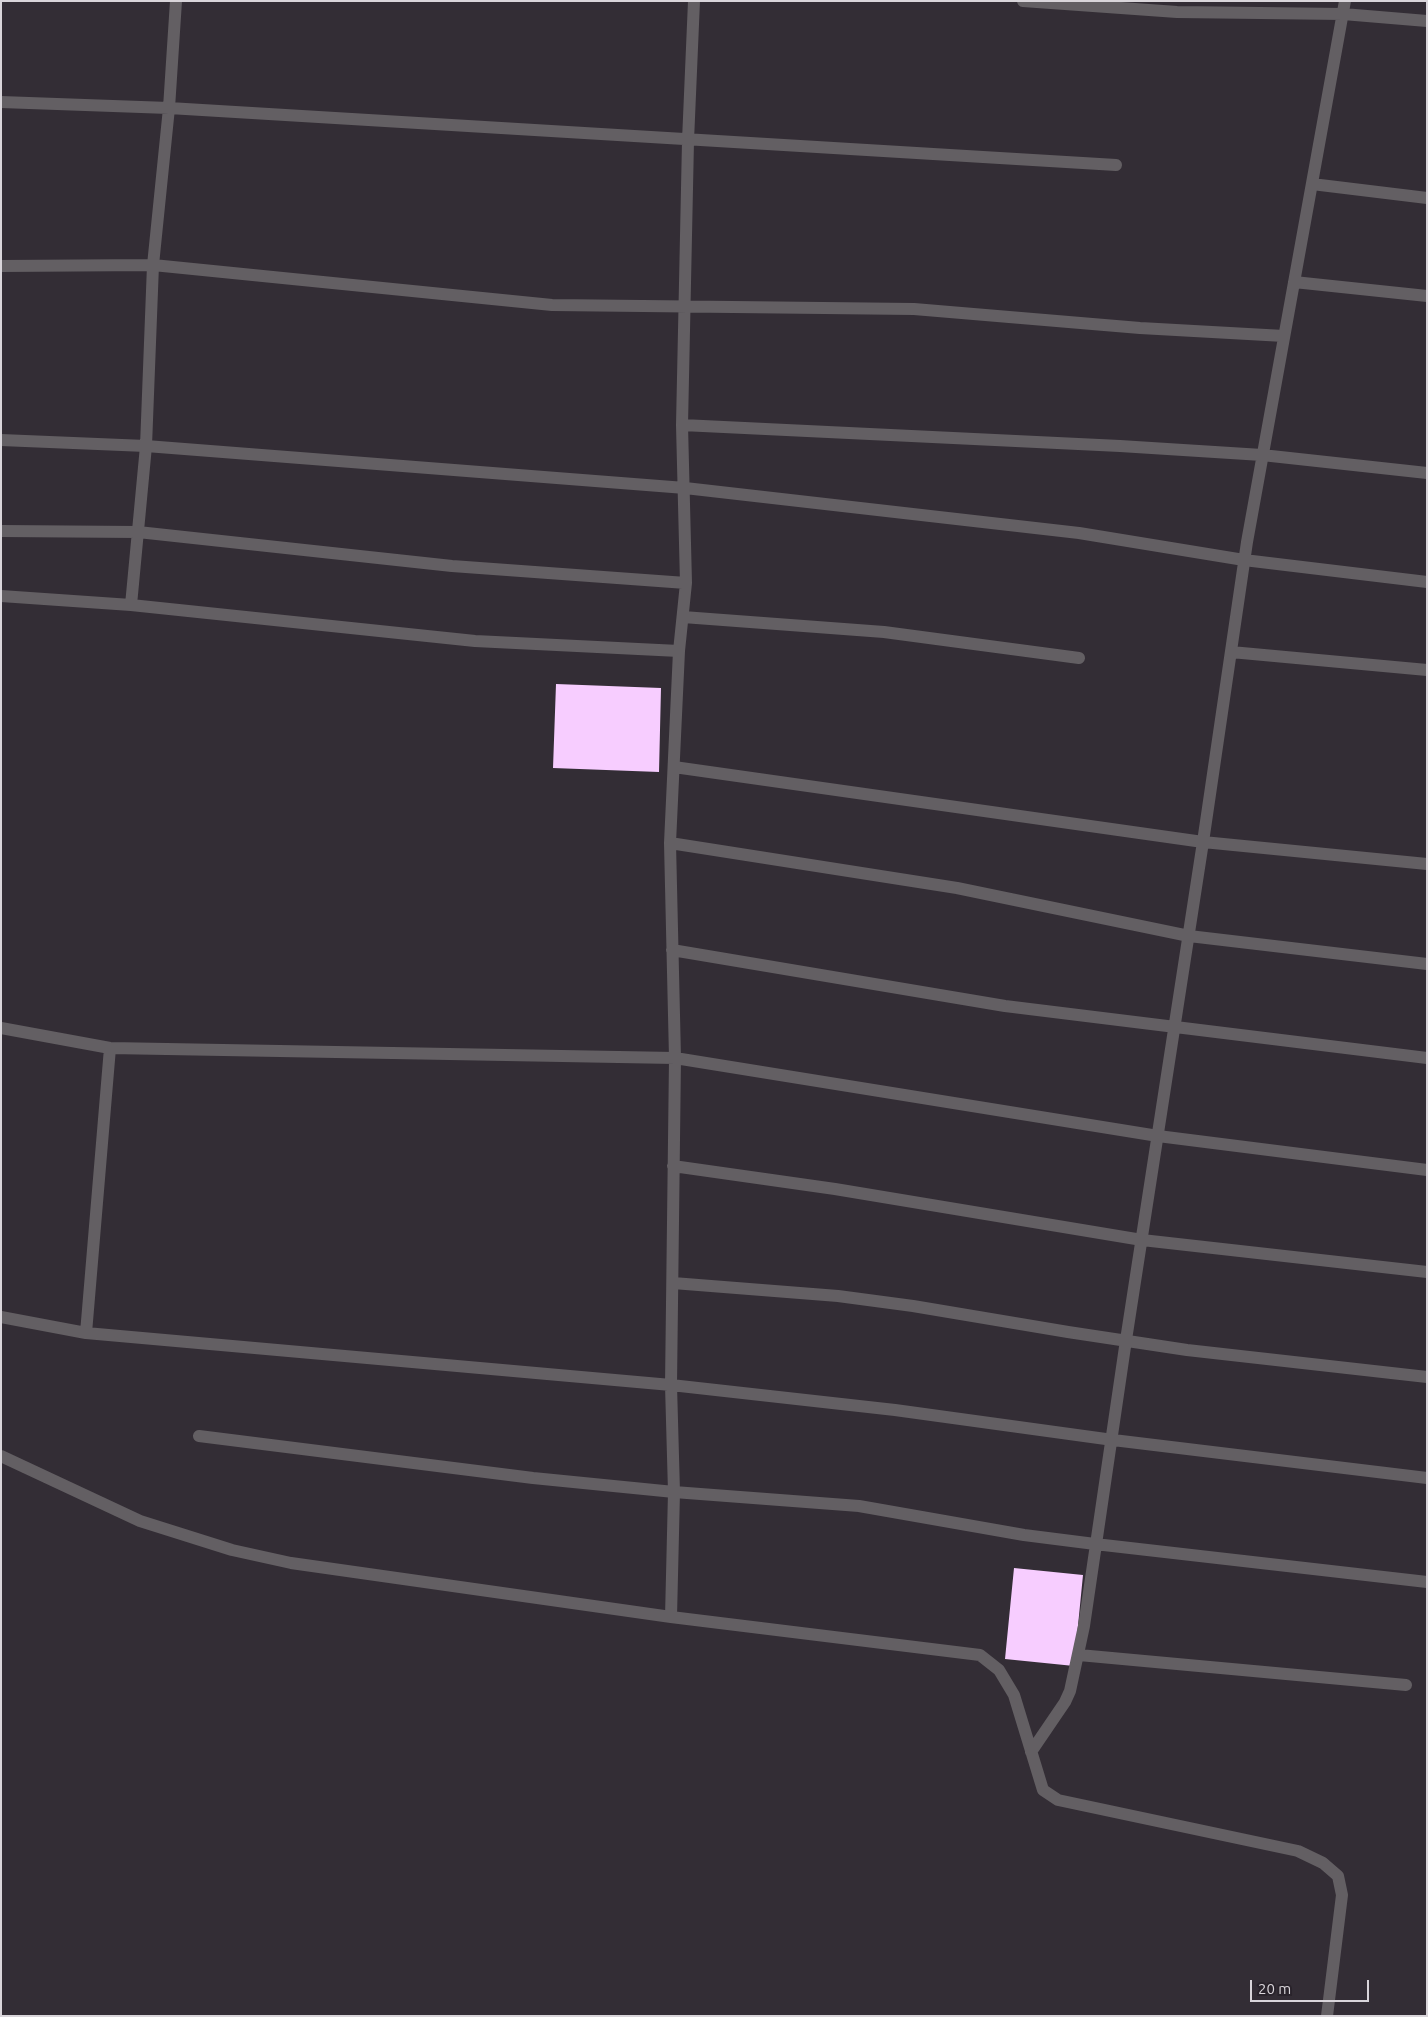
<!DOCTYPE html>
<html>
<head>
<meta charset="utf-8">
<style>
	body { margin:0 }
	#map { position:relative; width:1428px; height:2017px; overflow:hidden; background:#332d35; font-family:Ubuntu,sans-serif }
	canvas { display:block }
	.frame { position:absolute; inset:0; border:2px solid #d9d5da; pointer-events:none }
	.scale { position:absolute; left:1250px; top:1980px; width:119px; height:22px; box-sizing:border-box; border:2px solid #d9d5da; border-top:0; padding-left:6px; font-size:15px; line-height:18px; white-space:nowrap; color:#d9d5da; -webkit-text-stroke:4px #29232b; paint-order:stroke }
</style>
</head>
<body>
<div id="map">
<canvas width="1428" height="2017"></canvas>
<div class="frame"></div>
<div class="scale">20 m</div>
</div>
<script>
const ctx = document.querySelector('canvas').getContext('2d');
ctx.lineJoin = 'round';
function paint(path, color) { ctx.fillStyle = color; ctx.fill(path, 'evenodd'); }
const poly = rows => new Path2D(rows.map(r => 'M' + r).join(''));
function trace(path, color, width, dash) { ctx.strokeStyle = color; ctx.lineWidth = width; ctx.lineCap = dash ? 'butt' : 'round'; ctx.setLineDash(dash || []); ctx.stroke(path); }
const building = poly([
	[556,684,661,688,659,772,553,768],
	[1014,1568,1083,1575,1074,1666,1005,1659]
]);
const minor = poly([
	[1023,1,1177,12,1343,14,1427,21],
	[1,102,169,108,1116,165],
	[1312,184,1427,198],
	[1,266,153,265,552,305,914,309,1140,328,1284,336],
	[1294,282,1427,296],
	[682,425,1120,446,1262,455,1427,473],
	[1,440,146,446,685,488,1079,533,1244,560,1427,582],
	[1,531,138,532,452,566,686,583],
	[1,596,131,605,475,641,679,651],
	[131,605,146,446,153,265,169,108,176,1],
	[683,617,884,632,1079,658],
	[1231,652,1427,670],
	[674,767,1203,842,1427,864],
	[670,843,957,888,1189,936,1427,964],
	[672,950,1005,1006,1427,1058],
	[1,1028,110,1048,675,1058,1158,1136,1427,1170],
	[673,1166,835,1189,1142,1240,1427,1272],
	[673,1283,838,1296,913,1306,1068,1332,1187,1350,1427,1377],
	[1,1317,86,1333,671,1385,895,1410,1113,1440,1427,1478],
	[86,1333,110,1048],
	[199,1436,533,1478,674,1492,859,1506,1024,1535,1095,1544,1427,1582],
	[1,1456,140,1521,232,1550,291,1563,671,1617,980,1655,999,1670,1014,1695,1043,1790,1058,1800,1298,1851,1323,1863,1338,1876,1342,1895,1327,2016],
	[671,1617,674,1492,671,1385,675,1058,670,843,679,651,686,583,682,425,688,141,694,1],
	[1079,1655,1406,1685],
	[1031,1752,1065,1702,1070,1691,1084,1626,1126,1340,1203,842,1247,542,1345,1]
]);
paint(building, '#f7cdff');
trace(minor, '#635f63', 12);
</script>
</body>
</html>
